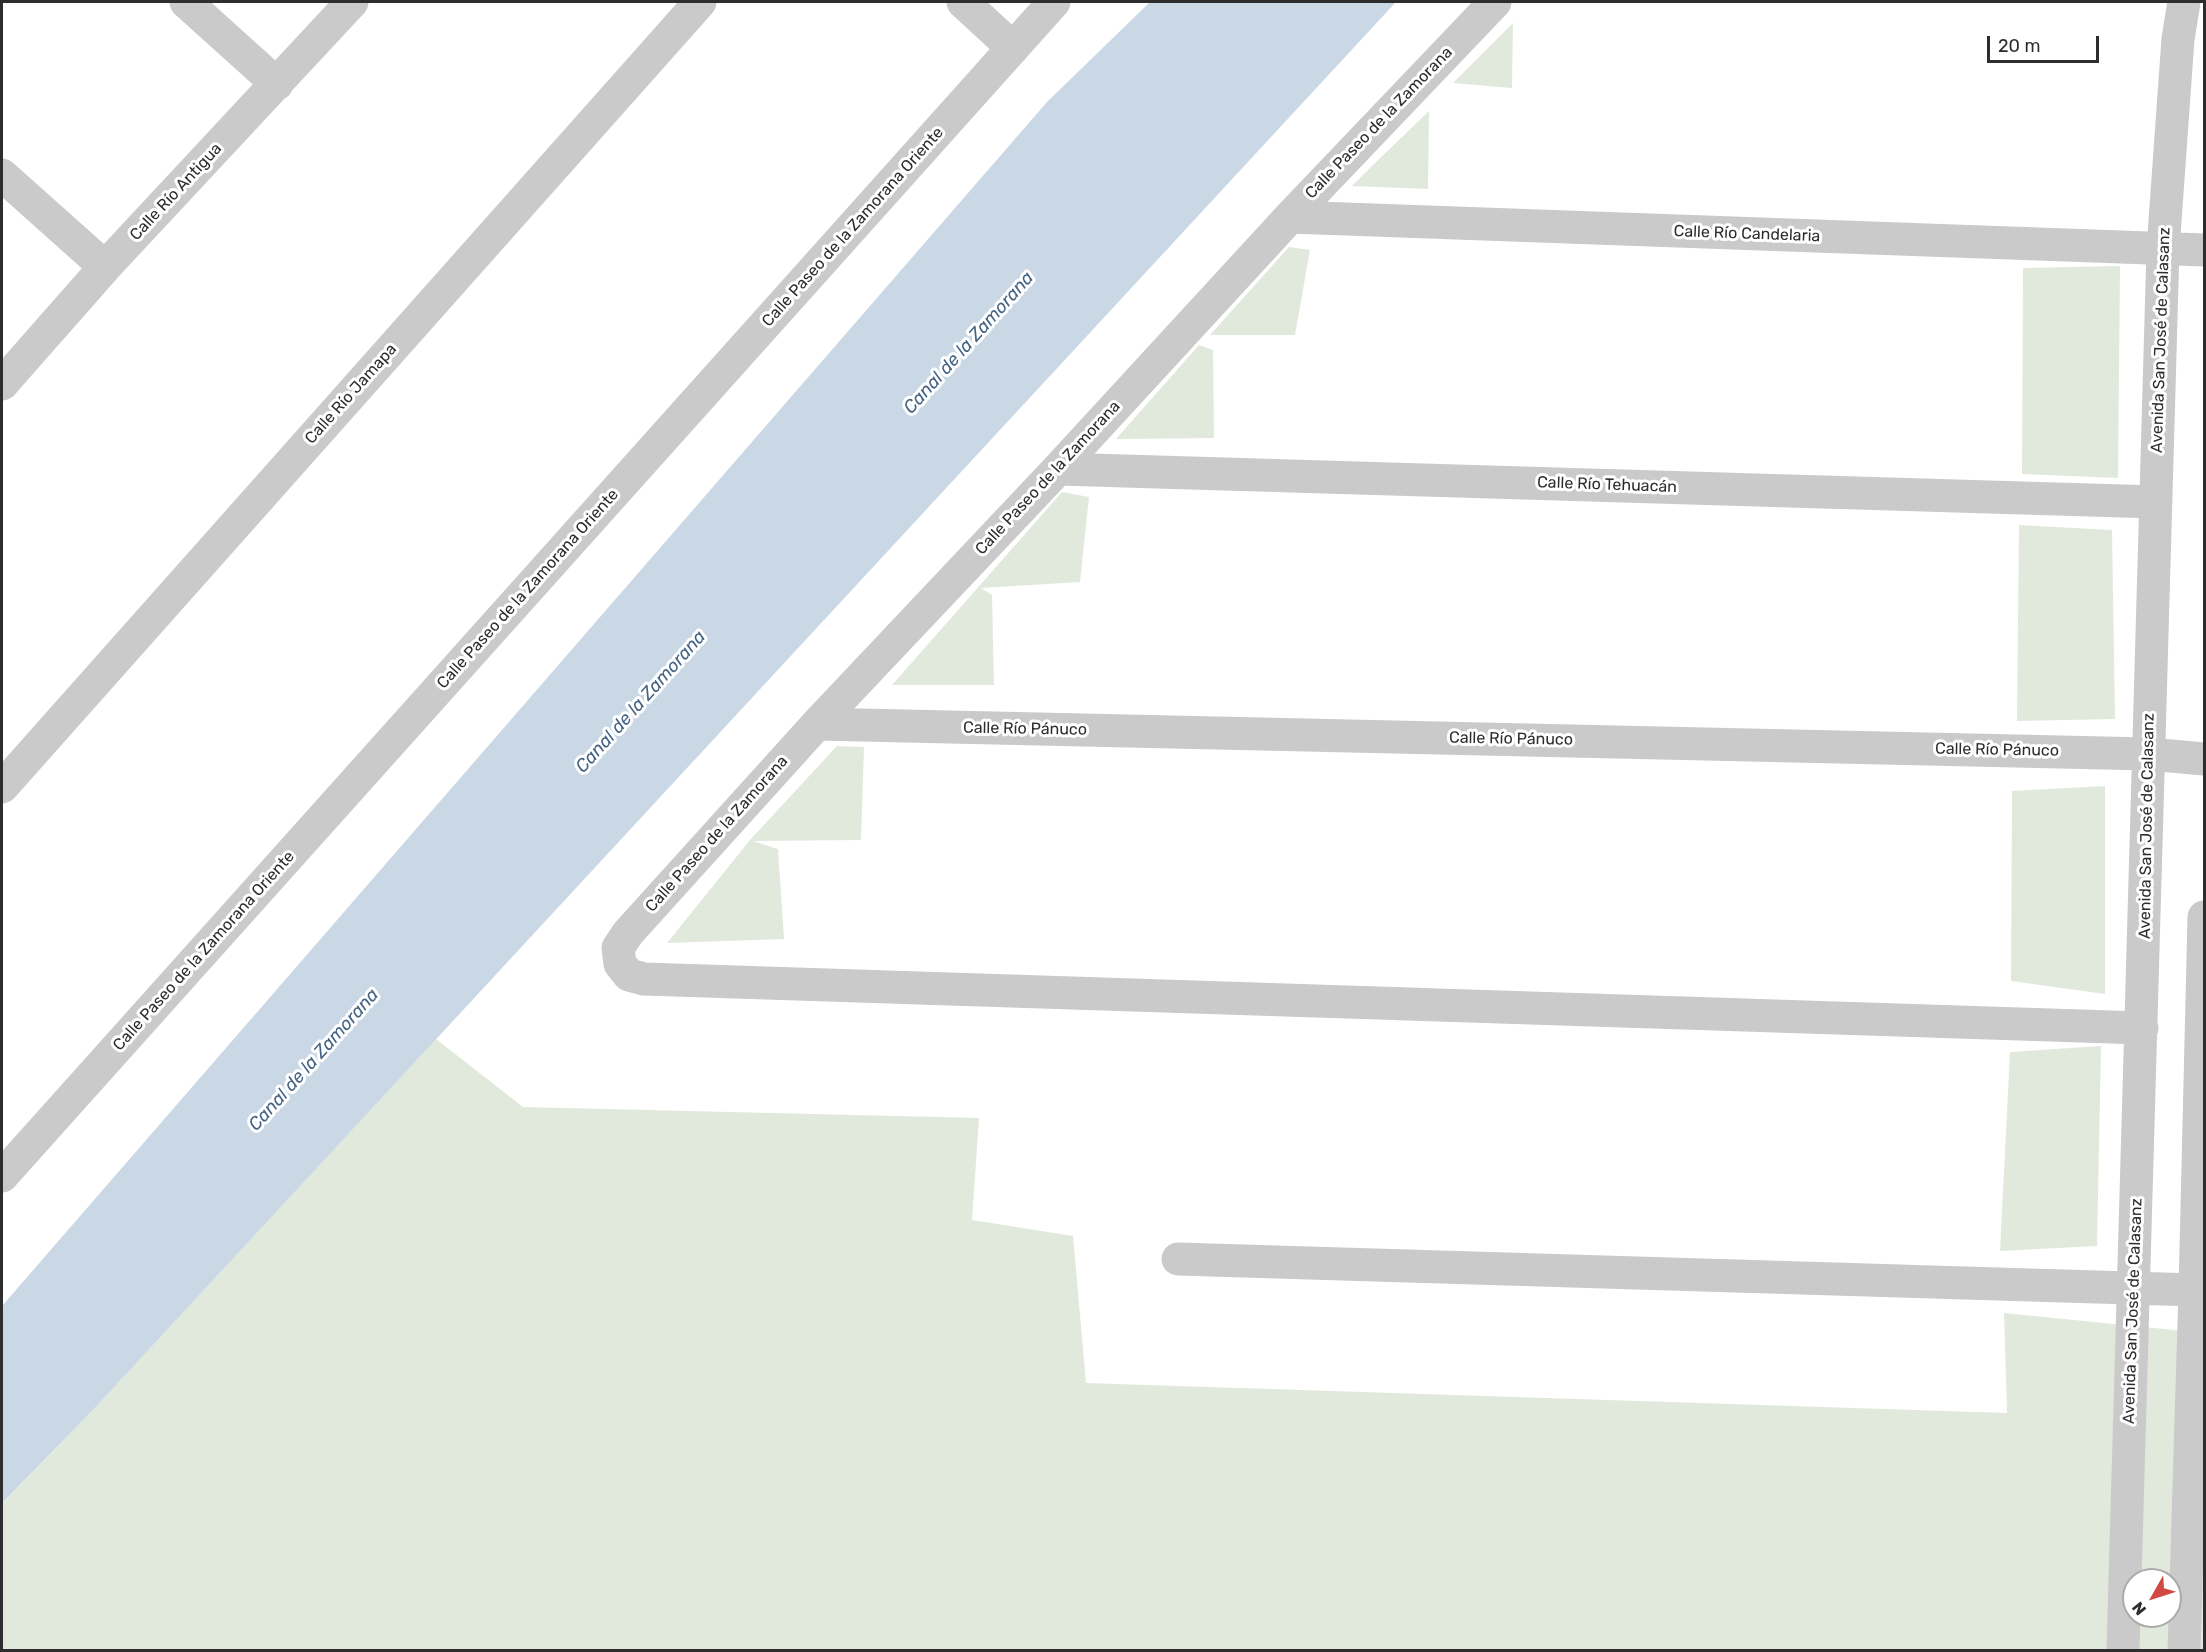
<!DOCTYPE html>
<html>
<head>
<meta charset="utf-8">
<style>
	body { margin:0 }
	#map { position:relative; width:2206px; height:1652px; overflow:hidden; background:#fff; font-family:Rubik,sans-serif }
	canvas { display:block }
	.frame { position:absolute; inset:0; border:3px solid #2d2d2d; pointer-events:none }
	.north { position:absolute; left:2122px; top:1568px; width:60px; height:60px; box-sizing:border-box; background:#fff; border:2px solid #ababab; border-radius:50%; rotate:231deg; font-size:16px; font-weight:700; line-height:24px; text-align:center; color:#2d2d2d }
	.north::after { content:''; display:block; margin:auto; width:21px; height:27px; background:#d04943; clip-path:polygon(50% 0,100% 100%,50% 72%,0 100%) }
	.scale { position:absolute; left:1987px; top:36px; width:112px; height:27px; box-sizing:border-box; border:3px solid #2d2d2d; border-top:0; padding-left:8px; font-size:18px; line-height:21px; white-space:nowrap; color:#2d2d2d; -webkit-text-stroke:4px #fff; paint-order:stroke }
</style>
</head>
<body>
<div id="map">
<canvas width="2206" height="1652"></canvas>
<div class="frame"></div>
<div class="north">N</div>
<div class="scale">20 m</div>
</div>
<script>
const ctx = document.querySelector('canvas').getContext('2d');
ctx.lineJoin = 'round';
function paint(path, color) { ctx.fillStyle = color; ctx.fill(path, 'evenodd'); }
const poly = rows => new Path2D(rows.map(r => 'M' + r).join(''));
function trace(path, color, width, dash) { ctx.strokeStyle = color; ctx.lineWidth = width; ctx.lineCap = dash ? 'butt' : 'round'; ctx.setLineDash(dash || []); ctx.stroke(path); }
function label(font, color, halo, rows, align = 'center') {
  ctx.font = font + ' Rubik,sans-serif'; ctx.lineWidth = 6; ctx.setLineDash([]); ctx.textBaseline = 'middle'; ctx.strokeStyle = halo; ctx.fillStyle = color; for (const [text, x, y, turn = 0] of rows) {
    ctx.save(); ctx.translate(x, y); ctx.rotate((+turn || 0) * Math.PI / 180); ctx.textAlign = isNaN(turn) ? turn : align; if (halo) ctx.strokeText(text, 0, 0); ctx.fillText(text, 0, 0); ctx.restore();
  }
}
const green = poly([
	[1513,23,1512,88,1453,83],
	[1429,111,1428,189,1352,186,1375,163],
	[1289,247,1310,250,1295,335,1210,335],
	[2120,266,2118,478,2022,474,2023,268],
	[1199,345,1213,350,1214,438,1116,439],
	[1062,492,1089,497,1080,582,981,588,992,595,994,685,892,685],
	[2019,525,2112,530,2115,719,2017,721],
	[837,746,864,747,861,840,753,841,778,849,784,939,667,943,750,840],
	[2105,786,2105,994,2011,981,2012,791],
	[436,1039,523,1107,979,1118,972,1220,1073,1236,1086,1383,2007,1413,2004,1313,2204,1333,2204,1650,2,1650,2,1503,92,1411],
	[2134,1580,2170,1580,2170,1616,2134,1616],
	[2101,1046,2097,1246,2000,1251,2010,1052]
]);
const water = poly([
	[1150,2,1396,2,92,1411,2,1503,2,1306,1047,102]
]);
const minor = poly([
	[186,2,277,84],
	[963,2,1013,48],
	[1495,2,1290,217,1058,469,817,724,628,933,618,948,620,964,629,975,644,979,2142,1028],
	[2,175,105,267],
	[1290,217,2204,250],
	[2,384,105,267,352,2],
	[1058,469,2156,502],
	[817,724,2149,754,2204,759],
	[2,787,700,2],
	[2,1176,1054,2],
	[1178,1259,2195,1290],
	[2123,1650,2163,249,2178,39,2184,2],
	[2184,1650,2195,1290,2204,917]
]);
const streetNames = [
	["Calle Paseo de la Zamorana",1379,123,-46],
	["Calle Río Antigua",176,192,-47],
	["Calle Paseo de la Zamorana Oriente",853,227,-48],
	["Calle Río Candelaria",1747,234,2],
	["Avenida San José de Calasanz",2161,340,-88],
	["Calle Río Jamapa",351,394,-48],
	["Calle Paseo de la Zamorana",1048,478,-47],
	["Calle Río Tehuacán",1607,485,2],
	["Calle Paseo de la Zamorana Oriente",528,589,-48],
	["Calle Río Pánuco",1025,729,1],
	["Calle Río Pánuco",1511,739,1],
	["Calle Río Pánuco",1997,750,1],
	["Avenida San José de Calasanz",2147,826,-89],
	["Calle Paseo de la Zamorana",717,834,-48],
	["Calle Paseo de la Zamorana Oriente",204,951,-48],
	["Avenida San José de Calasanz",2133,1311,-88]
];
const waterNames = [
	["Canal de la Zamorana",969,343,-48],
	["Canal de la Zamorana",641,702,-48],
	["Canal de la Zamorana",314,1060,-48]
];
paint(green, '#e1e9dc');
paint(water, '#cad8e6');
trace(minor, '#cacaca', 33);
label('16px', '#2d2d2d', '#fff', streetNames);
label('italic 18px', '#456485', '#fff', waterNames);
</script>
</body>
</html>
